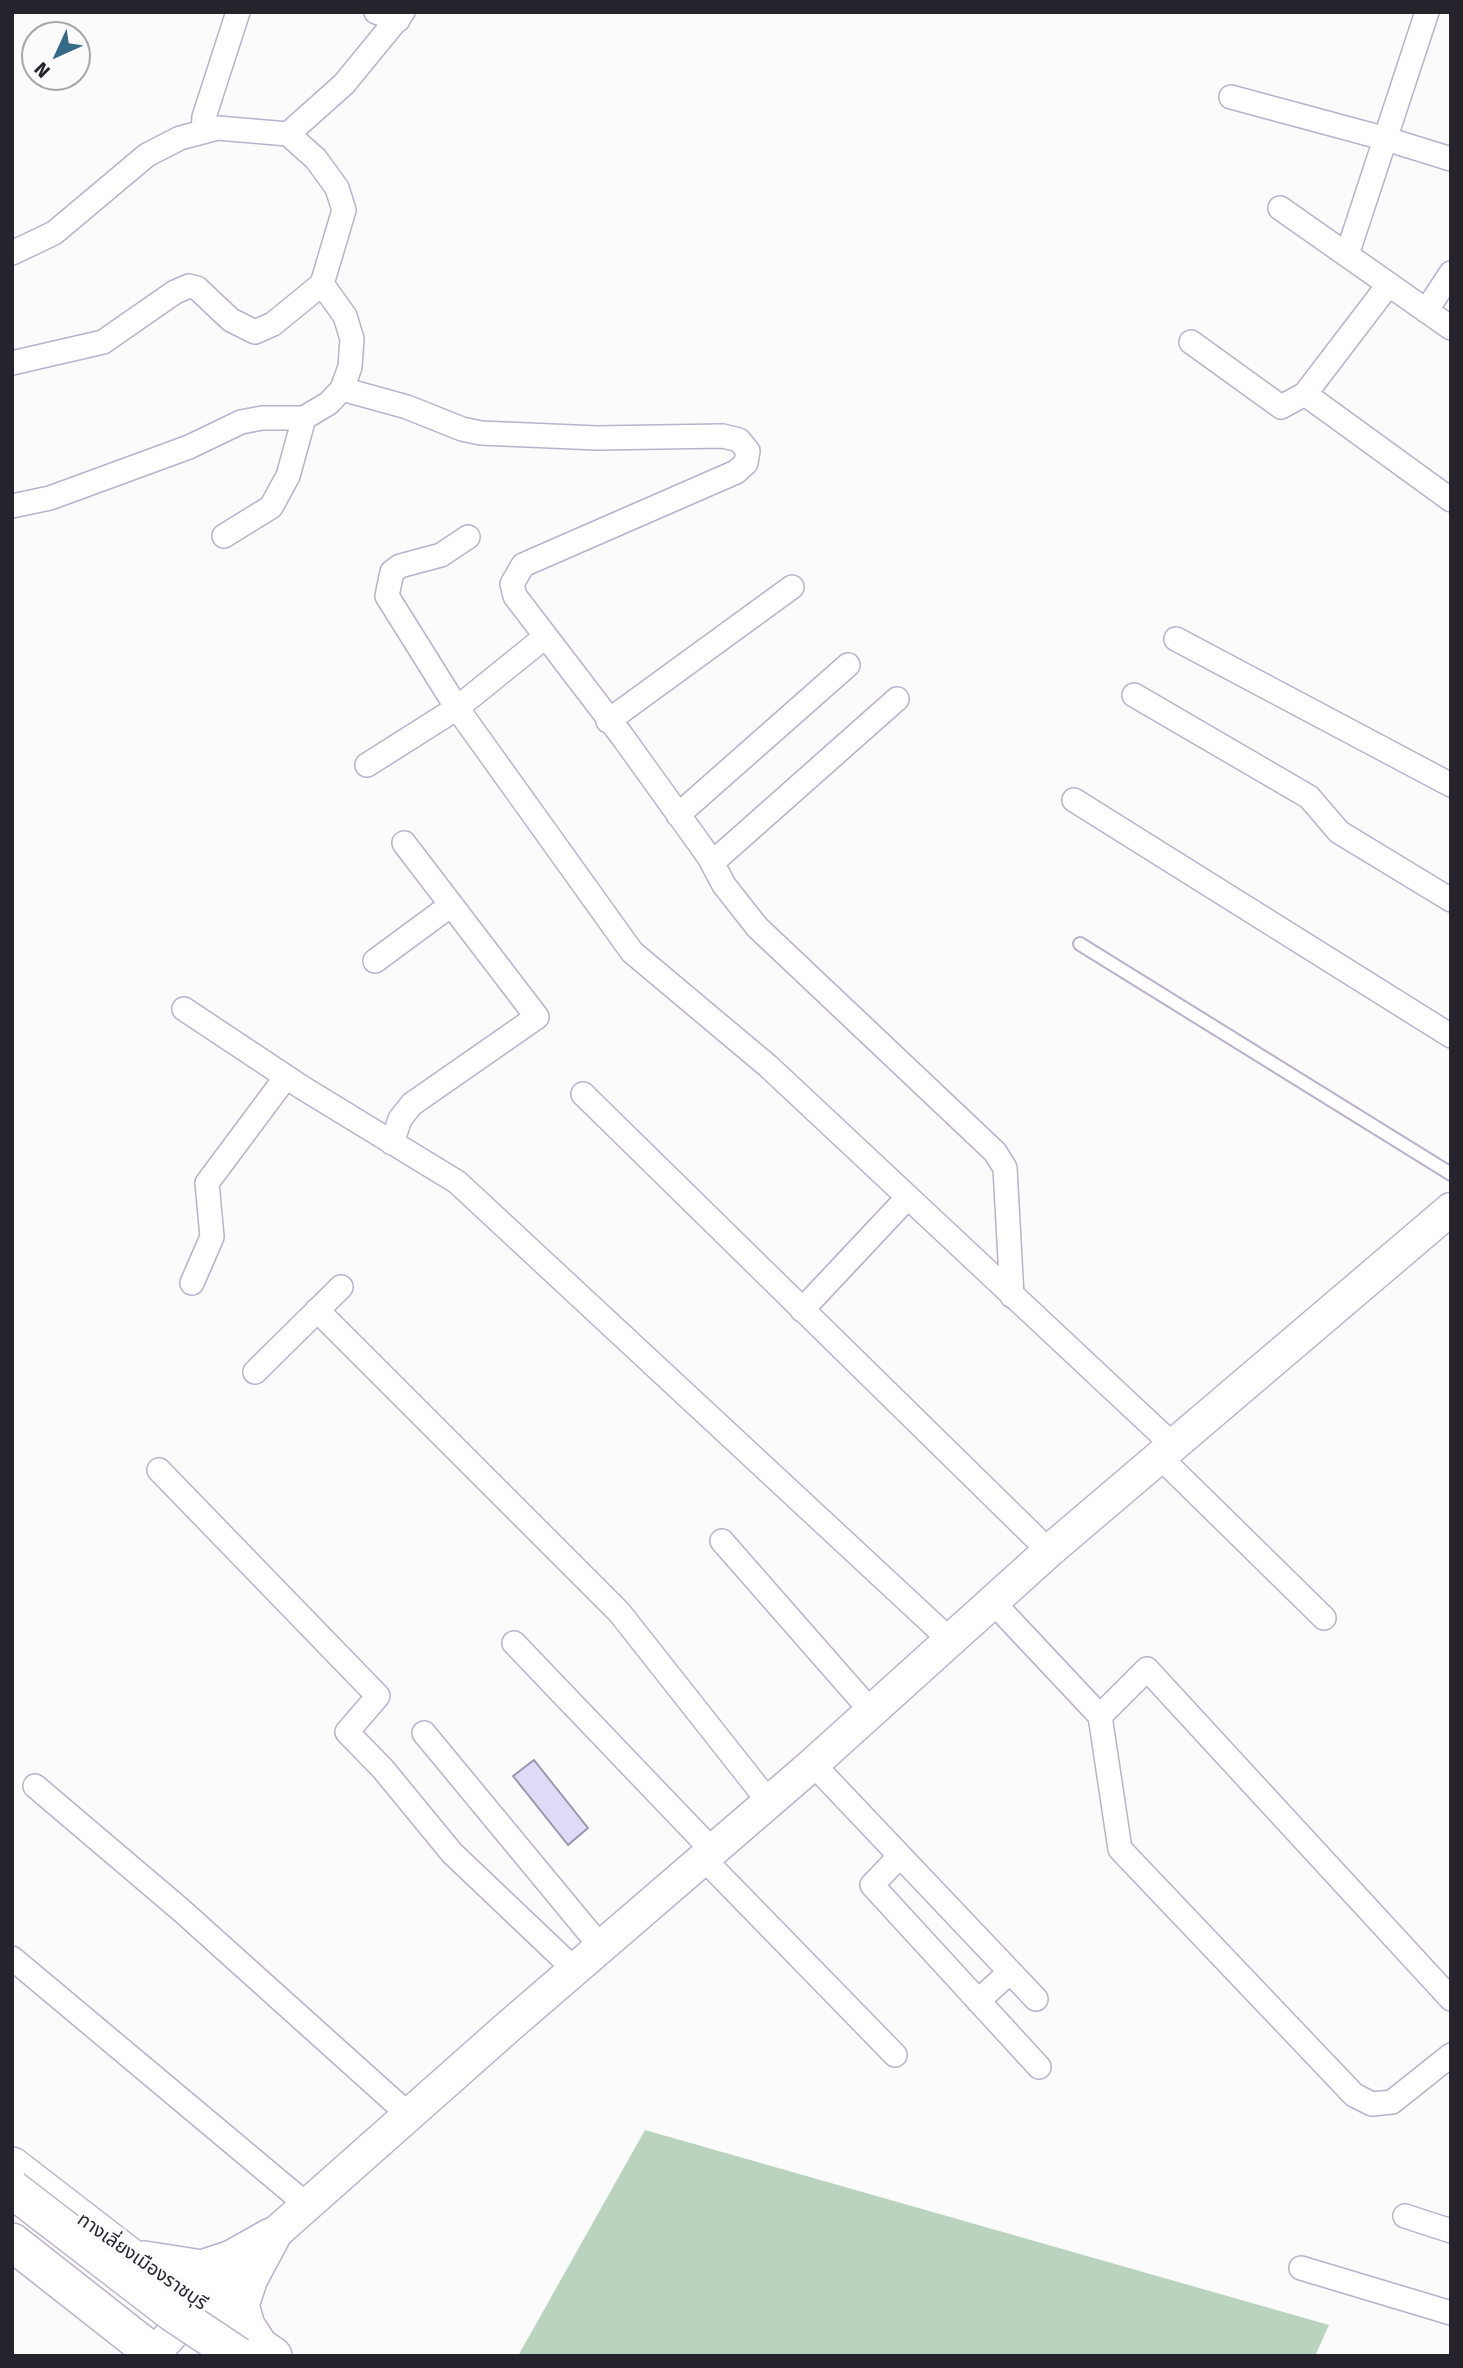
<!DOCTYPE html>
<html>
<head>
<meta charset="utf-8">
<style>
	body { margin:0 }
	#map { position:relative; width:1463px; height:2368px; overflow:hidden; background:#fbfbfb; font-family:"Fira Sans",sans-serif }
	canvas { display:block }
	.frame { position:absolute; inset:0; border:14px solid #26232d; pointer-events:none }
	.north { position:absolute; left:21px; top:21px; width:70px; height:70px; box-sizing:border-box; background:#fbfbfb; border:2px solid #a6a5a9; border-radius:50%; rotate:225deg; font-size:19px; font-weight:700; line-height:28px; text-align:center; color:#26232d }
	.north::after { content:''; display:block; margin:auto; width:24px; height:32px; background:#366b87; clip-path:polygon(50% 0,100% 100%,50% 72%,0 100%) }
</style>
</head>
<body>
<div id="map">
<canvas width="1463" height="2368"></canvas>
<div class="frame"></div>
<div class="north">N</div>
</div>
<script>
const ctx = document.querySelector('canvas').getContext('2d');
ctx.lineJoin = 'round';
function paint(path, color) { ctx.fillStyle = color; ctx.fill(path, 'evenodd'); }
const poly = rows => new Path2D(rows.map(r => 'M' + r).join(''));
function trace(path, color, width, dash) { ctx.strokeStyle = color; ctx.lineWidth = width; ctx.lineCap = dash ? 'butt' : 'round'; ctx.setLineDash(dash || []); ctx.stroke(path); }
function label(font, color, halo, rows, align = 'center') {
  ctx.font = font + ' "Fira Sans","Noto Sans Thai",sans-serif'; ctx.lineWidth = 7; ctx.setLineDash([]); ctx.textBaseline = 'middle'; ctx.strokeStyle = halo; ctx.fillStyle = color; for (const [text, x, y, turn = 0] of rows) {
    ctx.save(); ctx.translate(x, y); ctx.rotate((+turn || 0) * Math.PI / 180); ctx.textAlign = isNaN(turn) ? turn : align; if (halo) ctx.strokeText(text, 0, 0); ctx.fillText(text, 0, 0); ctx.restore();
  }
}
const green = poly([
	[645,2130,1329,2325,1315,2356,518,2356]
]);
const building = poly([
	[534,1760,588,1828,568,1845,513,1776,534,1760]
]);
const lane = poly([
	[1080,944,1451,1174]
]);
const street = poly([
	[376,12,398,20],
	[1231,97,1383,138,1451,159],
	[203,132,204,117,238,12],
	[288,134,344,84,403,12],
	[1280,208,1451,328],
	[12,253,54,233,147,155,180,138,218,128,288,134,316,159,337,188,344,210,322,284,273,324,255,332,231,320,197,288,189,286,175,292,103,342,12,363],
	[1347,255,1427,12],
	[1389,284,1305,394,1451,500],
	[1426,311,1451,273],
	[1191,342,1281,407,1305,394],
	[342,389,407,407,462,429,481,433,597,438,723,436,739,440,748,451,746,463,736,472,523,565,512,584,515,596,622,736,709,857,724,885,757,927,995,1152,1005,1168,1012,1296],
	[12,506,50,498,189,447,241,422,262,418,304,418,329,403,342,389,350,367,352,339,345,316,322,284],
	[224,536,271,507,288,476,304,418],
	[468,537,441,555,400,566,392,572,387,596,457,708,632,952,768,1066,1175,1447],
	[1176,639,1451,785],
	[1134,695,1309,797,1339,832,1451,900],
	[608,721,792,587],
	[367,765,457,708,545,637],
	[1074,800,1451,1036],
	[678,815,848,665],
	[712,863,897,699],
	[375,961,451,905],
	[184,1009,303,1088,457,1182,950,1640],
	[583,1094,1049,1551],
	[392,1143,400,1119,412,1104,537,1017,404,843],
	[192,1283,212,1237,207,1183,286,1077],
	[317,1310,619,1612,769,1802],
	[802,1310,908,1197],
	[255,1372,341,1287],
	[1161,1458,1324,1618],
	[159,1470,378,1696,347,1732,383,1769,452,1853,575,1970],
	[722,1541,871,1711],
	[992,1601,1100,1716,1120,1849,1354,2095,1372,2104,1392,2102,1451,2055],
	[514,1643,713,1851],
	[1100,1716,1147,1669,1451,1999],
	[424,1733,601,1947],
	[813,1764,1036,1999],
	[35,1786,181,1910,409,2115],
	[900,1856,872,1885,1039,2067],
	[704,1859,895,2055],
	[12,1958,307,2205],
	[978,2001,1010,1972],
	[1405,2216,1451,2231],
	[1301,2268,1451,2313]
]);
const secondary = poly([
	[152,2356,200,2303,271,2237,508,2027,813,1764,1049,1551,1451,1209]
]);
const primary = poly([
	[12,2166,130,2257,273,2356],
	[12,2242,157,2356],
	[144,2260,202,2269,232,2259,271,2237],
	[259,2346,246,2326,240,2305,249,2278,271,2237]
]);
const primaryBridge = poly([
	[12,2189,172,2312,238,2356]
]);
const streetNames = [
	["ทางเลี่ยงเมืองราชบุรี",142,2262,35]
];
paint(green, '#b9d3be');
paint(building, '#dfdaf6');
trace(building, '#9994ad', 2);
trace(lane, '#bbb1cb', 16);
trace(street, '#bbb1cb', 26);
trace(secondary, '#bbb1cb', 35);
trace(primary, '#bbb1cb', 40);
trace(lane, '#fff', 12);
trace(street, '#fff', 23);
trace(secondary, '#fff', 32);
trace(primary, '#fff', 37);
trace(primaryBridge, '#bbb1cb', 40, []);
trace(primaryBridge, '#fff', 37);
label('19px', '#26232d', '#fbfbfb', streetNames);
</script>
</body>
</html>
